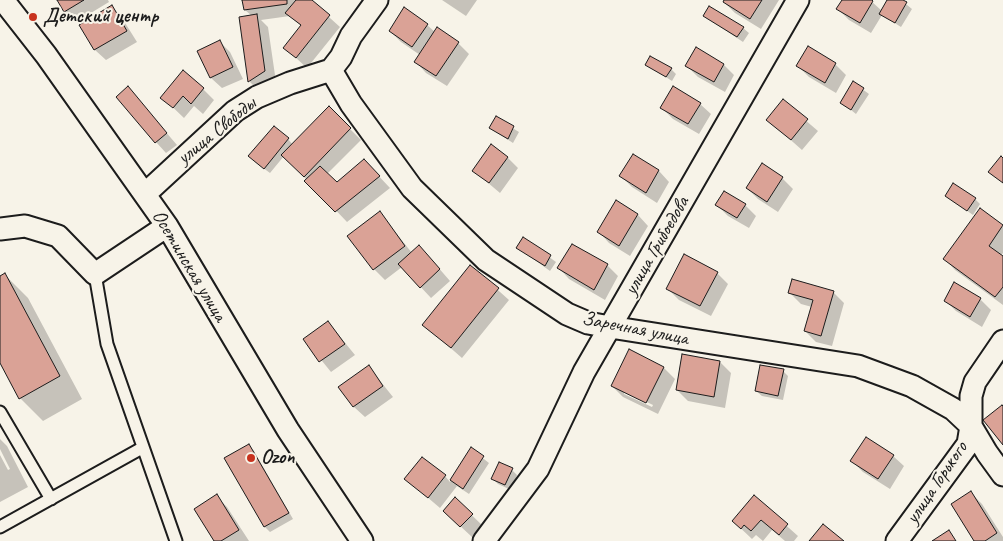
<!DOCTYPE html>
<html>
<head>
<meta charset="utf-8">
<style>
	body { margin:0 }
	canvas { display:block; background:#f7f3e8 }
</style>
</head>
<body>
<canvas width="1003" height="541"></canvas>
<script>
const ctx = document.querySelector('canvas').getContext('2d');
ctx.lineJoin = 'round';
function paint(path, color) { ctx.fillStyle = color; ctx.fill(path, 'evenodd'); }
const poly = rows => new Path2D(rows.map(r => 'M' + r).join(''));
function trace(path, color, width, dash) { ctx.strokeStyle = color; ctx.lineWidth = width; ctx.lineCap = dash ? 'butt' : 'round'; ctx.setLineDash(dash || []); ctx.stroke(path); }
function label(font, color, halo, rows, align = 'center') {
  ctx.font = font + ' Caveat,sans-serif'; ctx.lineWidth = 4; ctx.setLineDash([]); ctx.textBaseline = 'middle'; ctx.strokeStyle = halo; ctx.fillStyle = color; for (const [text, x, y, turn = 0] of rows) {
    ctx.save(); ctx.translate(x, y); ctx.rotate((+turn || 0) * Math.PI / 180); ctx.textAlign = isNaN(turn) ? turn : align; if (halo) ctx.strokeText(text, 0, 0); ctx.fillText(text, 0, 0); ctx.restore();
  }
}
const shadow = poly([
	[59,0,108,0,109,2,76,22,65,11],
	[243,0,295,0,296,2,310,0,340,27,307,68,284,47,301,26,290,16,261,20,268,27,276,82,260,92,250,82,240,18,252,16,245,10],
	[442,0,477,0,466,16],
	[726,0,779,0,761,29,735,13,724,2],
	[843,0,870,0,882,11,888,0,901,0,912,9,901,27,882,15,871,33,849,20,838,9],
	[112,7,122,18,137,42,106,60,95,50,81,25],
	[704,16,743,28,749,33,743,42],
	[427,25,435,32,458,43,469,54,447,86,426,73,416,62,420,55,401,42,390,31],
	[219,41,230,52,243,79,222,88,211,78,199,51],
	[835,64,846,75,836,93,809,77,798,66],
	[647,65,671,69,676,74,672,81],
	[724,65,734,75,725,92,698,77,687,66],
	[854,83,869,94,856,114,841,102],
	[128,88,177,145,166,153,156,142],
	[203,89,214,100,203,114,194,106,184,118,162,97],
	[783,101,818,131,802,150,768,120],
	[700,104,711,114,699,134,673,119,662,108],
	[329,108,361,140,327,174,337,184,375,172,390,188,347,222,284,156,270,173,255,162,288,139,293,145],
	[496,118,519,132,513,143,490,128],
	[633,156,659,171,669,182,657,203,632,187,621,176],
	[508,158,518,168,500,193,474,171],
	[782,178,793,189,778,212,758,199,747,188],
	[946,196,975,199,980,204,973,215],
	[717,205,745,205,756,216,749,228,728,216],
	[980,210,1003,227,1003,253,1001,256,1003,258,1003,305,955,270,945,259],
	[380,213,412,253,430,258,450,281,431,298,402,267,385,280,374,269],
	[638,215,648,226,630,256,609,243,599,232],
	[523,238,556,262,550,271,517,247],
	[607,265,618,276,605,300,569,279,559,268],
	[471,266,509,300,462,358,423,324],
	[717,273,728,284,711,316,679,300,668,289],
	[5,275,28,298,82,399,43,421,20,398,0,360,0,278],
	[955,284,980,299,991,310,982,327,956,311,945,300],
	[833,292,844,303,832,346,816,342,805,331,812,307,801,304,790,293],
	[328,322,355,355,331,372,305,340],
	[683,356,720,362,731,373,725,408,688,401,677,390],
	[369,367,393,397,365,417,354,407],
	[664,368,675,379,658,414,623,397,612,386],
	[624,391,653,405,652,407,624,394],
	[783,371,788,376,783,400,762,396,756,391],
	[0,439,7,446,28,487,0,502,0,455,8,470,10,469,0,449],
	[249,445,254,451,293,519,270,532,265,527,226,458],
	[471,449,489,463,469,494,457,486,440,508,406,479,445,476,450,482],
	[893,456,904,466,890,489,863,472,852,461],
	[512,470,517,475,511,490,498,484,493,479],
	[971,493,982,504,1003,537,1003,541,976,541],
	[216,496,227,507,249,541,216,541],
	[754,497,798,536,794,541,785,541,772,530,763,541,756,535,752,539,733,521],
	[455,499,483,526,472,537,444,511]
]);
const building = poly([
	[57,0,84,0,64,12,57,0],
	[242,0,287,0,287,4,244,10,242,0],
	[296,0,312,0,330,15,296,58,283,48,301,25,285,13,296,0],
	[724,0,762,0,750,19,723,2,724,0],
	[842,0,872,0,873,1,860,23,836,9,842,0],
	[887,0,903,0,907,2,895,23,879,14,887,0],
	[112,5,127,31,94,50,79,25,112,5],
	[709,6,744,27,737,37,703,16,709,6],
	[404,7,428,24,412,47,389,31,404,7],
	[257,14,265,71,248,82,239,17,257,14],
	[437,27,459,42,436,76,414,62,437,27],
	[220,40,233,67,210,78,197,51,220,40],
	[808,46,836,63,825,83,796,66,808,46],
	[696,47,724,64,714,82,685,66,696,47],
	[650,56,672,68,666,77,645,65,650,56],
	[183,70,204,88,191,104,183,96,173,108,160,98,183,70],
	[853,81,864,88,851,110,840,103,853,81],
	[128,86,167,133,155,143,116,97,128,86],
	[673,86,701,103,688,124,660,108,673,86],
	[783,99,808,119,791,140,766,120,783,99],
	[329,106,351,128,304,177,281,155,329,106],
	[496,116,514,126,508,139,489,128,496,116],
	[274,126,289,138,264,169,248,156,274,126],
	[491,144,508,157,489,183,472,171,491,144],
	[633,154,659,170,646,193,619,176,633,154],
	[1001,156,1003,158,1003,183,988,172,1001,156],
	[364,159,380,176,335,212,304,181,320,166,337,182,364,159],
	[762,163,783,177,767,202,746,188,762,163],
	[953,183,976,198,967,211,945,196,953,183],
	[724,191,746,204,737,218,715,205,724,191],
	[616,200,638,214,619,246,597,232,616,200],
	[980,208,1003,225,989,246,1003,256,1003,287,995,297,943,259,980,208],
	[380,211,405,246,373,270,347,236,380,211],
	[523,237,551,255,545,266,516,248,523,237],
	[572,244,608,264,594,290,557,268,572,244],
	[419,245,440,269,420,288,398,264,419,245],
	[684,254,718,272,700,306,666,289,684,254],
	[470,265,499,288,451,348,422,325,470,265],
	[5,273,60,376,19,399,0,363,0,276,5,273],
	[792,279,834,291,821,336,804,331,813,300,788,293,792,279],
	[954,282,981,298,970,317,944,301,954,282],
	[328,321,345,344,319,362,303,339,328,321],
	[629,349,664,367,646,403,611,386,629,349],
	[682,354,720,361,714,397,676,390,682,354],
	[369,365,383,386,353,407,338,387,369,365],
	[760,365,784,369,778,396,755,391,760,365],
	[1002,405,1003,406,1003,445,983,420,1002,405],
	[866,437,894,455,878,479,850,461,866,437],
	[249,444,289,513,264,527,224,458,249,444],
	[471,447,484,456,463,489,450,480,471,447],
	[422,457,446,475,428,498,404,479,422,457],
	[499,462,513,468,505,485,491,479,499,462],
	[971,491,997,533,985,541,974,541,951,504,971,491],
	[217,494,239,530,221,541,214,541,194,509,217,494],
	[754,495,788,524,779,535,761,520,751,531,744,525,741,529,732,521,754,495],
	[455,497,473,514,460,527,443,511,455,497],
	[823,524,844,541,809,541,823,524],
	[949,530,956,541,932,541,949,530]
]);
const service = poly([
	[95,274,107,344,176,541],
	[0,412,51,499],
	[0,527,142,448]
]);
const minor = poly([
	[3,0,46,55,167,226,288,430,362,541],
	[331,70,351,104,412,188,486,260,567,314,588,323,610,327,858,366,912,386,953,409,971,426,987,453,1003,475],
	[145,194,235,111,257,97,290,83,331,70,341,57,351,36,377,0],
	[0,229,25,226,58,236,95,274,167,226],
	[484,541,538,469,584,372,798,0],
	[897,541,968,444,971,426,971,396,975,382,1003,341]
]);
const markers = [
	[33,17,5,"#c8321e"],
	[251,458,5,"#c8321e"]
];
const poiNames = [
	["Детский центр",43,17],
	["Ozon",261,458]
];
const streetNames = [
	["улица Свободы",217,131,-39],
	["улица Грибоедова",657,246,-60],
	["Осетинская улица",189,266,59],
	["Заречная улица",635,329,11],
	["улица Горького",937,483,-56]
];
paint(shadow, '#0003');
paint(building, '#daa296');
trace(building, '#1c1c1c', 1);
trace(service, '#1c1c1c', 15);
trace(minor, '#1c1c1c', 25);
trace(service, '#f7f3e8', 11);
trace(minor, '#f7f3e8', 21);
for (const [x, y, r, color] of markers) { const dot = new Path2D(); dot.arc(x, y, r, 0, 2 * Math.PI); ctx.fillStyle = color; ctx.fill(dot); trace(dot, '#f7f3e8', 2); }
label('bold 20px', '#1c1c1c', '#f7f3e8', poiNames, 'left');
label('20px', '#1c1c1c', '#f7f3e8', streetNames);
</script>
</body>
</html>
